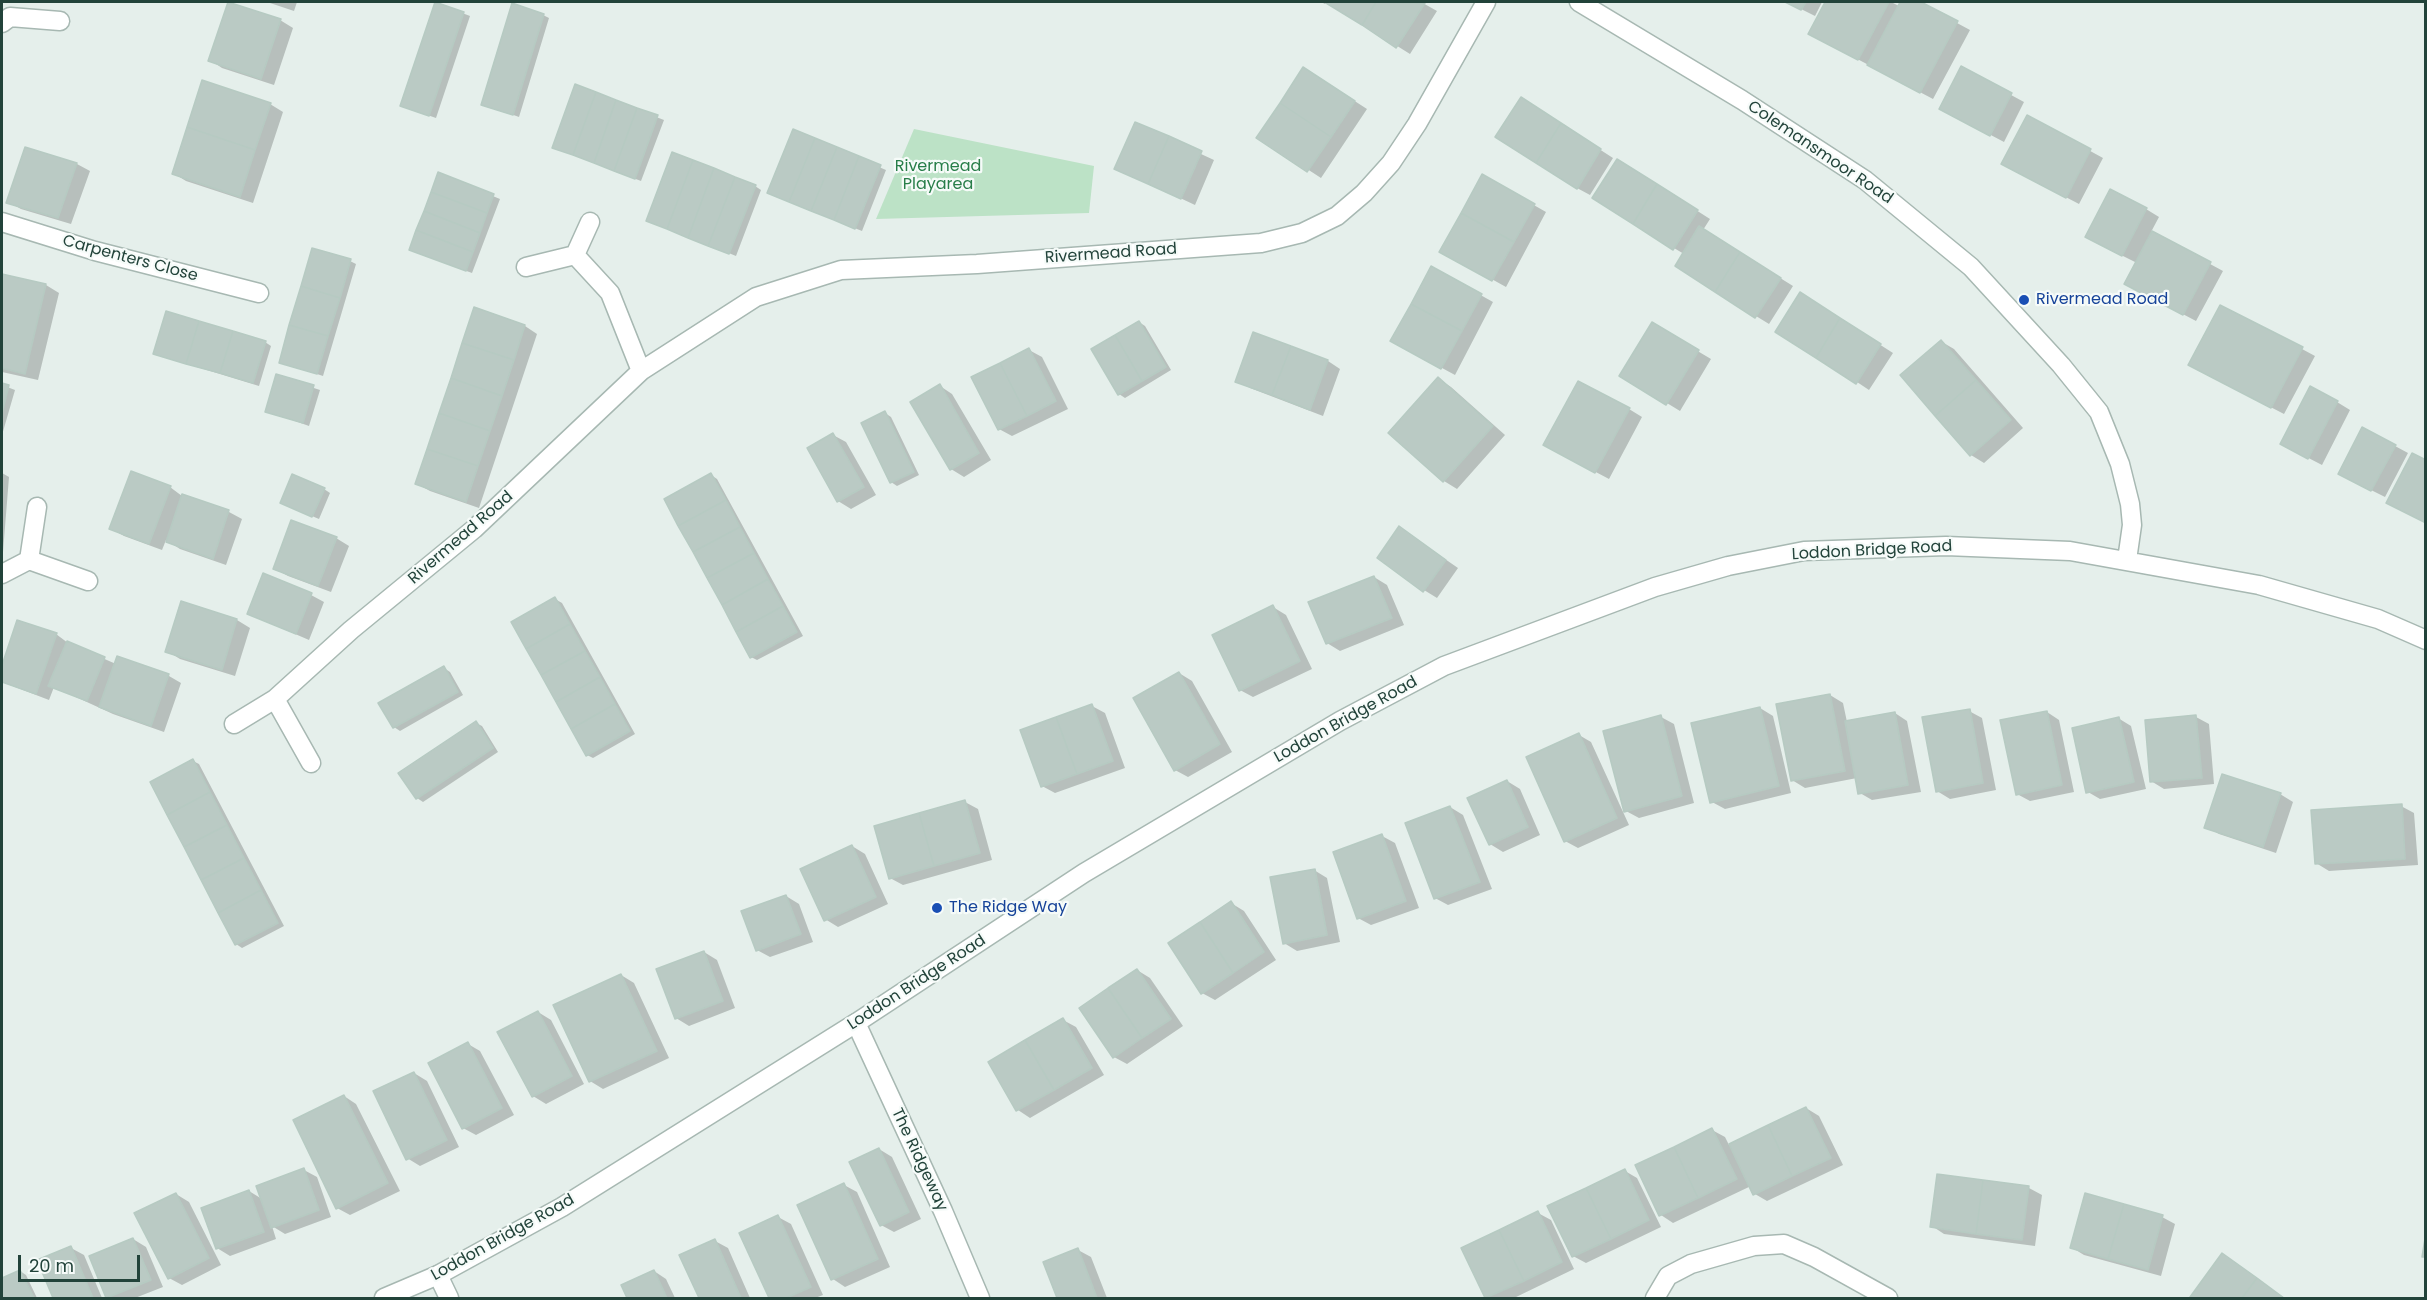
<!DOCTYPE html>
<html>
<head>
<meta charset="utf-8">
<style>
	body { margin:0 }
	#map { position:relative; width:2427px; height:1300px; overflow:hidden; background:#e5efeb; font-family:Poppins,sans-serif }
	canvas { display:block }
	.frame { position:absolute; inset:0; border:3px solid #22433a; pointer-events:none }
	.scale { position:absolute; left:18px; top:1255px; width:122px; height:27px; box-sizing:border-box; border:3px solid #22433a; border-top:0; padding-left:8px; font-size:18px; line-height:21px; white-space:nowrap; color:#22433a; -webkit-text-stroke:4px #f6fbf9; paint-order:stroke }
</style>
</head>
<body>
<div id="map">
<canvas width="2427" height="1300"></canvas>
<div class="frame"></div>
<div class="scale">20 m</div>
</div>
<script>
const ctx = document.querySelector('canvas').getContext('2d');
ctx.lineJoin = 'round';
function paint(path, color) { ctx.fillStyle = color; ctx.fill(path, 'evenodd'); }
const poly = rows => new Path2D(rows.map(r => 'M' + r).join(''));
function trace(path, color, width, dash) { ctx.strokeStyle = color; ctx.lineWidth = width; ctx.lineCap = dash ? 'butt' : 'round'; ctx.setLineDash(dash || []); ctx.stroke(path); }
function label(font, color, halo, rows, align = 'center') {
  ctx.font = font + ' Poppins,sans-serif'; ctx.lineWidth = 4.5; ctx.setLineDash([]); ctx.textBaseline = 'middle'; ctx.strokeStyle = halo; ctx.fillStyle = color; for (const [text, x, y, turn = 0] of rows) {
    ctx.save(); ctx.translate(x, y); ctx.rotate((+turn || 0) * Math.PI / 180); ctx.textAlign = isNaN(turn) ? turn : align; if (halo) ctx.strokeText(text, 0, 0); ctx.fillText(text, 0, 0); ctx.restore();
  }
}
const green = poly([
	[914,129,1094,166,1089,213,876,219]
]);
const shadow = poly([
	[267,2,297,2,294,11],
	[1321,2,1421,2,1437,11,1410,54,1327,2,1325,4],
	[1787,2,1822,2,1815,16],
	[1827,2,1891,2,1899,6,1902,2,1918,2,1970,30,1933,99,1810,34],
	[436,3,470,16,436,118,407,108],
	[543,15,549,18,519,117,483,104],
	[280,20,293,28,274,85,222,68,210,60],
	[1961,68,2024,102,2004,142,1953,115],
	[1316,76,1367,109,1321,178,1258,137],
	[576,86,664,120,641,181,560,150],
	[270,104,283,112,253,203,186,181,173,173],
	[1534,107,1613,158,1590,195,1577,188],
	[2028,117,2103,158,2079,204,2016,171],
	[1136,124,1214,160,1195,205,1116,168],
	[794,131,886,170,862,231,774,196],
	[26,149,77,164,90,171,71,224,21,209,8,202],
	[1630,168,1710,219,1703,230,1793,286,1769,324,1756,316,1684,254,1674,248],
	[439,174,500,199,472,273,417,253],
	[1483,176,1546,212,1506,287,1441,251],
	[755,186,761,190,736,256,647,220],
	[2146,209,2159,217,2151,232,2223,271,2196,321,2139,291,2137,263,2099,244],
	[350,261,356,264,323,376,281,362],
	[1432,268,1493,302,1455,375,1405,348],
	[2,275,46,285,59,293,38,380,2,372],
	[1813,302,1893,353,1869,390,1857,382],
	[475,309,525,326,537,334,479,508,430,491,417,484],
	[1139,322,1145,326,1171,370,1125,398,1119,394],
	[1652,324,1711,359,1680,411,1621,375],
	[1254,334,1328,361,1340,369,1323,416,1250,388,1237,381],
	[265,342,271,346,259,386,161,356],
	[1942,342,1954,349,2023,428,1984,463,1971,455,1902,376],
	[2302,349,2315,356,2284,414,2203,372],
	[1029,350,1042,357,1068,409,1012,436,999,429],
	[277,376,320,390,309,426,267,411],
	[1439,379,1451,387,1505,435,1457,489,1444,481,1390,433],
	[2,385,15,390,2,435],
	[940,386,952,394,991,460,964,477,951,469],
	[2337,402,2350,410,2322,465,2295,451],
	[1629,409,1642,417,1609,479,1558,452],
	[885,413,891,417,919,475,897,486,891,482],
	[833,435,846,442,876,495,851,509,838,501,809,449],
	[2395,446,2408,453,2385,497,2353,481],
	[2,473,9,477,3,552,2,552],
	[711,475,717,479,803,636,757,660,751,657],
	[170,487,182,496,229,512,242,519,226,565,180,549,166,540,162,550,124,536,111,529],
	[324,489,330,493,319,519,288,506],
	[1400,528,1458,568,1437,598,1424,590],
	[336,538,349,546,331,592,288,576,275,569],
	[1374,577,1387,585,1404,625,1340,651,1327,643],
	[311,595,324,602,309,640,249,614],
	[555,599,562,603,635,734,593,758,587,755],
	[182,603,237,620,250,628,235,676,180,659,167,651],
	[1273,607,1286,615,1312,669,1253,697,1240,690],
	[18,622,56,634,68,643,116,664,118,658,169,676,181,683,164,732,113,714,54,687,49,700,2,682,2,670],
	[444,668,450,672,463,695,400,731,394,727],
	[1179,673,1192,681,1232,752,1188,777,1175,770],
	[1830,695,1843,703,1847,722,1895,713,1907,721,1921,792,1872,800,1860,793,1857,778,1805,788,1792,780],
	[1092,706,1105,713,1125,768,1055,793,1042,786],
	[1760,708,1773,716,1791,793,1725,809,1712,802],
	[1969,711,1982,718,1996,790,1950,799,1937,791],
	[2047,712,2059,720,2074,792,2030,801,2017,794],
	[1661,717,1674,724,1694,803,1639,818,1626,811],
	[2196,717,2209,724,2214,784,2164,789,2151,781],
	[2118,718,2131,726,2146,789,2100,799,2088,792],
	[476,723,482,726,498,752,423,802,417,798],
	[1579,735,1591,742,1629,825,1578,848,1565,841],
	[193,761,199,764,284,926,242,948,236,944,152,782],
	[1507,781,1520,789,1540,835,1503,852,1490,844],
	[2280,794,2293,802,2276,853,2219,834,2206,827],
	[965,802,978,809,992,860,903,885,890,878],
	[2401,806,2414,813,2418,865,2329,871,2316,863],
	[1450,807,1463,815,1492,889,1448,905,1435,898],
	[1382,836,1395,843,1419,908,1371,925,1358,918],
	[852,846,865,854,888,904,838,927,825,919],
	[1314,870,1327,878,1340,942,1297,951,1284,943],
	[786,896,799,904,813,942,770,957,757,950],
	[1231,903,1244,911,1276,960,1215,1000,1202,993],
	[704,952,717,960,735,1008,689,1026,676,1018],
	[1137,970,1150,978,1183,1026,1127,1064,1114,1057],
	[621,975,634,983,669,1058,603,1089,590,1081],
	[538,1012,551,1020,584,1084,546,1104,533,1096],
	[1063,1020,1076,1027,1104,1075,1030,1118,1018,1110,990,1063],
	[468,1044,480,1051,514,1115,476,1135,463,1128],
	[414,1073,427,1081,459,1147,420,1166,407,1158],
	[344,1096,356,1104,400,1191,350,1215,337,1208],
	[1806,1108,1819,1116,1843,1165,1767,1201,1755,1194,1751,1186,1673,1223,1661,1215,1712,1130,1725,1137,1729,1145],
	[879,1149,892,1157,921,1219,894,1232,881,1225],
	[304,1170,317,1177,331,1217,285,1234,272,1226,276,1239,230,1256,217,1248,249,1191,262,1199],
	[1625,1171,1637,1178,1661,1227,1586,1263,1573,1256],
	[844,1185,857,1192,890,1267,845,1287,833,1279,799,1205],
	[2029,1188,2042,1195,2035,1246,1944,1234,1932,1226],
	[176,1194,189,1202,221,1265,182,1285,169,1278],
	[1538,1213,1551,1220,1574,1269,1514,1298,1486,1298,1463,1249],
	[778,1217,791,1224,823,1295,815,1298,771,1298,741,1233],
	[2162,1217,2175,1224,2161,1276,2084,1255,2071,1247],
	[133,1239,146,1247,163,1287,135,1298,110,1298,108,1297],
	[715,1241,728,1248,750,1298,700,1298,681,1256],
	[71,1248,84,1255,102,1298,54,1298,39,1261],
	[1078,1250,1091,1257,1107,1298,1059,1298,1045,1263],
	[2235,1263,2284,1298,2192,1297],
	[20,1271,26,1275,37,1298,2,1298,2,1280],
	[654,1271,666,1279,675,1298,629,1298,623,1285]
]);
const building = poly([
	[228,2,281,19,261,79,208,61,228,2],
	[435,2,464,12,429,116,400,106,435,2],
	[1327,2,1376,2,1362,25,1326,3,1327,2],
	[1376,2,1425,3,1396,48,1362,25,1376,2],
	[1785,2,1806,2,1801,10,1785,2],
	[1825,2,1889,2,1858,60,1808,34,1825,2],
	[1900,2,1921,2,1958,21,1920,93,1867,65,1900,2],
	[512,3,544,14,513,115,481,105,512,3],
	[1961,66,2012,93,1990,136,1939,109,1961,66],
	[1303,67,1355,101,1331,137,1280,103,1303,67],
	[202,80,271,103,255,150,187,127,202,80],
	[575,84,596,92,573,155,552,148,575,84],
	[596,92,616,100,594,163,573,155,596,92],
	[1521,97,1561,123,1536,163,1495,137,1521,97],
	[616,100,637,108,614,171,594,163,616,100],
	[1280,103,1331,137,1307,172,1256,138,1280,103],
	[637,108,658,115,635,179,614,171,637,108],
	[2027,115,2091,149,2066,198,2001,164,2027,115],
	[1135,122,1169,136,1148,184,1114,169,1135,122],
	[1561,123,1601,149,1577,189,1536,163,1561,123],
	[187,127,255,150,240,197,172,174,187,127],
	[793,129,815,138,789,202,767,193,793,129],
	[1169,136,1202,151,1181,199,1148,184,1169,136],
	[815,138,837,147,811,211,789,202,815,138],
	[25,147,77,163,58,218,6,203,25,147],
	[837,147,859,156,834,220,811,211,837,147],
	[672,152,693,160,667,229,646,221,672,152],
	[859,156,881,165,855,229,834,220,859,156],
	[1617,159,1657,184,1633,224,1592,198,1617,159],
	[693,160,714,168,688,238,667,229,693,160],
	[714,168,735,177,708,246,688,238,714,168],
	[438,172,494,194,487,213,431,192,438,172],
	[1482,174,1535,204,1514,242,1461,213,1482,174],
	[735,177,756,185,729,254,708,246,735,177],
	[1657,184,1698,210,1673,250,1633,224,1657,184],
	[2110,189,2147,208,2122,256,2085,237,2110,189],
	[431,192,487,213,480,233,424,211,431,192],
	[424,211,480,233,473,252,416,230,424,211],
	[1461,213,1514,242,1492,281,1439,252,1461,213],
	[1699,226,1740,252,1715,292,1675,266,1699,226],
	[416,230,473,252,466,271,409,250,416,230],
	[2152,231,2211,262,2183,315,2124,284,2152,231],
	[312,248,351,259,340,298,301,286,312,248],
	[1740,252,1781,278,1755,318,1715,292,1740,252],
	[1431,266,1482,294,1462,331,1411,304,1431,266],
	[2,274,46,284,25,374,2,368,2,274],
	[301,286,340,298,328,336,289,325,301,286],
	[1800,292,1840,318,1816,358,1775,332,1800,292],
	[1411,304,1462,331,1441,369,1390,341,1411,304],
	[2220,305,2303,347,2271,408,2188,365,2220,305],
	[474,307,525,325,514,360,462,343,474,307],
	[166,311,199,321,186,364,153,354,166,311],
	[1840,318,1881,344,1856,384,1816,358,1840,318],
	[199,321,233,331,220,373,186,364,199,321],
	[1139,321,1166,367,1142,381,1115,335,1139,321],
	[1652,322,1699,350,1666,405,1619,376,1652,322],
	[289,325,328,336,317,374,279,363,289,325],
	[233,331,266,341,253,383,220,373,233,331],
	[1253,332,1291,346,1272,395,1235,382,1253,332],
	[1115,335,1142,381,1118,395,1091,349,1115,335],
	[1941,340,1976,380,1935,416,1900,375,1941,340],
	[462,343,514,360,502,396,451,378,462,343],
	[1291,346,1328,360,1310,410,1272,395,1291,346],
	[1029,348,1056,401,1027,416,1000,363,1029,348],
	[1000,363,1027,416,998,430,971,377,1000,363],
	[276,374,314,385,303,423,265,412,276,374],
	[1438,377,1493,426,1443,482,1388,433,1438,377],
	[451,378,502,396,490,431,439,413,451,378],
	[1976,380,2011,420,1970,456,1935,416,1976,380],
	[1578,381,1630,408,1595,473,1543,445,1578,381],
	[2,383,9,385,2,413,2,383],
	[940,384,979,453,950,470,910,402,940,384],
	[2310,386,2338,401,2308,459,2280,444,2310,386],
	[885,411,914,472,890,483,861,423,885,411],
	[439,413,490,431,478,466,427,449,439,413],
	[2362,427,2396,445,2371,491,2338,474,2362,427],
	[833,433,864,487,837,502,807,448,833,433],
	[427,449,478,466,466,502,415,484,427,449],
	[2412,453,2426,460,2426,523,2386,503,2412,453],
	[131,471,171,486,149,544,109,529,131,471],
	[711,473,726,500,678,526,664,499,711,473],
	[292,474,325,488,312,517,280,503,292,474],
	[182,494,229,510,213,559,166,542,182,494],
	[726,500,740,527,693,552,678,526,726,500],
	[291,520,337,537,318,586,273,569,291,520],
	[1399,526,1446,560,1423,592,1377,558,1399,526],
	[740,527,754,553,707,578,693,552,740,527],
	[754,553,768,579,722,605,707,578,754,553],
	[263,573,312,593,296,634,247,614,263,573],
	[1374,576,1392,618,1326,644,1308,602,1374,576],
	[768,579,783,606,736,632,722,605,768,579],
	[555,597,570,624,526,649,511,622,555,597],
	[181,601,237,619,222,670,165,652,181,601],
	[1273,605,1300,661,1239,691,1212,635,1273,605],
	[783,606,797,632,750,658,736,632,783,606],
	[17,620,57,633,36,694,2,682,2,665,17,620],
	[570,624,585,651,541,675,526,649,570,624],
	[67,641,105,657,87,701,48,686,67,641],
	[585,651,600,677,556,702,541,675,585,651],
	[117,656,169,674,151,726,99,707,117,656],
	[444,666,458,692,393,728,378,703,444,666],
	[1179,672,1220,744,1174,771,1133,698,1179,672],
	[600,677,615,704,571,729,556,702,600,677],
	[1830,694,1845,771,1791,781,1776,704,1830,694],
	[615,704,630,731,586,756,571,729,615,704],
	[1092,704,1113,761,1077,774,1056,717,1092,704],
	[1760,707,1779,786,1710,803,1691,723,1760,707],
	[1970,709,1983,783,1936,792,1922,717,1970,709],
	[2047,711,2062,785,2016,795,2000,720,2047,711],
	[1895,712,1908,785,1858,794,1845,721,1895,712],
	[1661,715,1682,796,1624,812,1603,731,1661,715],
	[2196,715,2202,778,2150,782,2145,720,2196,715],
	[1056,717,1077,774,1041,787,1020,730,1056,717],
	[2119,717,2134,782,2086,793,2072,728,2119,717],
	[476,721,493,748,416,799,398,773,476,721],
	[1579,733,1617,818,1564,842,1526,757,1579,733],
	[193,759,210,792,167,815,150,782,193,759],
	[2222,774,2281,793,2263,847,2204,828,2222,774],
	[1507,780,1528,827,1489,845,1467,798,1507,780],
	[210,792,227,825,184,847,167,815,210,792],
	[965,800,980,853,934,866,919,813,965,800],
	[2402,804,2405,859,2315,864,2311,810,2402,804],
	[1450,806,1480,882,1434,899,1405,823,1450,806],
	[919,813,934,866,889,879,874,826,919,813],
	[227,825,244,858,201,880,184,847,227,825],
	[1382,834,1406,901,1357,919,1333,852,1382,834],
	[852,845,876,897,824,921,800,869,852,845],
	[244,858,261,890,218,913,201,880,244,858],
	[1315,869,1327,935,1283,944,1270,877,1315,869],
	[261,890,278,923,235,945,218,913,261,890],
	[786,895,801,934,756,951,741,911,786,895],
	[1231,901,1264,952,1233,973,1200,922,1231,901],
	[1200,922,1233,973,1201,994,1168,943,1200,922],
	[704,951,723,1001,675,1019,656,969,704,951],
	[1137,969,1171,1019,1142,1038,1108,988,1137,969],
	[621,974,657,1051,589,1082,553,1005,621,974],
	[1108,988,1142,1038,1113,1058,1079,1008,1108,988],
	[538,1011,572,1076,532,1097,497,1032,538,1011],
	[1063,1018,1092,1068,1054,1090,1025,1040,1063,1018],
	[1025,1040,1054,1090,1016,1111,988,1062,1025,1040],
	[468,1042,502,1108,462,1129,428,1063,468,1042],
	[414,1072,447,1140,406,1160,373,1091,414,1072],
	[344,1095,388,1183,336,1209,293,1120,344,1095],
	[1806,1107,1831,1158,1792,1176,1768,1125,1806,1107],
	[1768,1125,1792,1176,1753,1195,1729,1144,1768,1125],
	[1712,1128,1737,1179,1698,1198,1674,1147,1712,1128],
	[1674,1147,1698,1198,1659,1216,1635,1165,1674,1147],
	[879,1148,909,1212,880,1226,849,1162,879,1148],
	[304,1168,319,1210,271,1228,256,1186,304,1168],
	[1625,1169,1649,1220,1611,1239,1586,1188,1625,1169],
	[1937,1174,1983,1180,1976,1234,1930,1227,1937,1174],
	[1983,1180,2029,1186,2022,1240,1976,1234,1983,1180],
	[844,1183,878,1259,831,1280,797,1205,844,1183],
	[1586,1188,1611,1239,1572,1257,1547,1206,1586,1188],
	[249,1190,264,1232,216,1249,201,1208,249,1190],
	[176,1193,209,1258,168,1279,134,1213,176,1193],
	[2085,1193,2124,1204,2108,1259,2070,1248,2085,1193],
	[2124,1204,2163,1215,2148,1270,2108,1259,2124,1204],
	[1538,1211,1562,1262,1524,1281,1499,1230,1538,1211],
	[778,1215,811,1287,786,1298,769,1298,739,1233,778,1215],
	[1499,1230,1524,1281,1485,1298,1461,1248,1499,1230],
	[2426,1232,2426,1257,2422,1257,2426,1232],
	[133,1238,151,1280,106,1298,89,1256,133,1238],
	[715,1239,741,1298,699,1298,679,1255,715,1239],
	[71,1246,93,1298,53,1298,37,1260,71,1246],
	[1078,1248,1097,1298,1057,1298,1043,1262,1078,1248],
	[2222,1253,2257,1278,2242,1298,2191,1298,2190,1297,2222,1253],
	[20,1270,34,1298,2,1298,2,1278,20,1270],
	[654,1270,667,1298,627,1298,621,1285,654,1270],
	[2257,1278,2284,1298,2242,1298,2257,1278]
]);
const minor = poly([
	[2,23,10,17,60,21],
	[2,222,95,251,259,293],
	[590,222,575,255,610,293,641,371],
	[526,267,575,255],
	[29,560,37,507],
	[2,574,29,560,88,581],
	[275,699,311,763],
	[234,724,275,699,351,630,474,529,641,371,756,297,841,270,977,264,1261,243,1302,233,1337,216,1364,193,1391,163,1417,124,1486,2],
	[856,1023,943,1211,980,1298],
	[438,1275,449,1298],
	[1655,1298,1668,1276,1691,1264,1754,1246,1784,1244,1814,1257,1888,1298]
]);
const tertiary = poly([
	[1579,2,1742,100,1865,180,1971,267,2061,365,2099,412,2120,464,2130,504,2132,525,2127,560],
	[384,1298,438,1275,562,1207,856,1023,1084,873,1340,721,1444,666,1655,587,1728,566,1804,551,1946,546,2070,551,2259,585,2378,619,2426,640]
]);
const markers = [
	[2024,300,6,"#1a4fb4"],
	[937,908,6,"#1a4fb4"]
];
const streetNames = [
	["Colemansmoor Road",1820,153,34],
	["Rivermead Road",1111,254,-4],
	["Carpenters Close",130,259,15],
	["Rivermead Road",461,538,-41],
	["Loddon Bridge Road",1872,551,-3],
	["Loddon Bridge Road",1346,720,-29],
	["Loddon Bridge Road",917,983,-33],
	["The Ridgeway",919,1160,65],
	["Loddon Bridge Road",503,1238,-29]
];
const parkNames = [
	["Rivermead",938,167],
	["Playarea",938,185]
];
const transitNames = [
	["Rivermead Road",2036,300],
	["The Ridge Way",949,908]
];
paint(green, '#bce2c6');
paint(shadow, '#0003');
paint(building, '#bacac4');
trace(building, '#b6cac2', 1.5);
trace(minor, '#a7b8b2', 21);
trace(tertiary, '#a7b8b2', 21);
trace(minor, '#fff', 18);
trace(tertiary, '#fff', 18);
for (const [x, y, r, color] of markers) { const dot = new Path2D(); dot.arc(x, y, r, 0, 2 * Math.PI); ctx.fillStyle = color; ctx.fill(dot); trace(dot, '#f6fbf9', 2); }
label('16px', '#22433a', '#f6fbf9', streetNames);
label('16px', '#287e49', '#f6fbf9', parkNames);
label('16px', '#164399', '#f6fbf9', transitNames, 'left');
</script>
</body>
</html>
